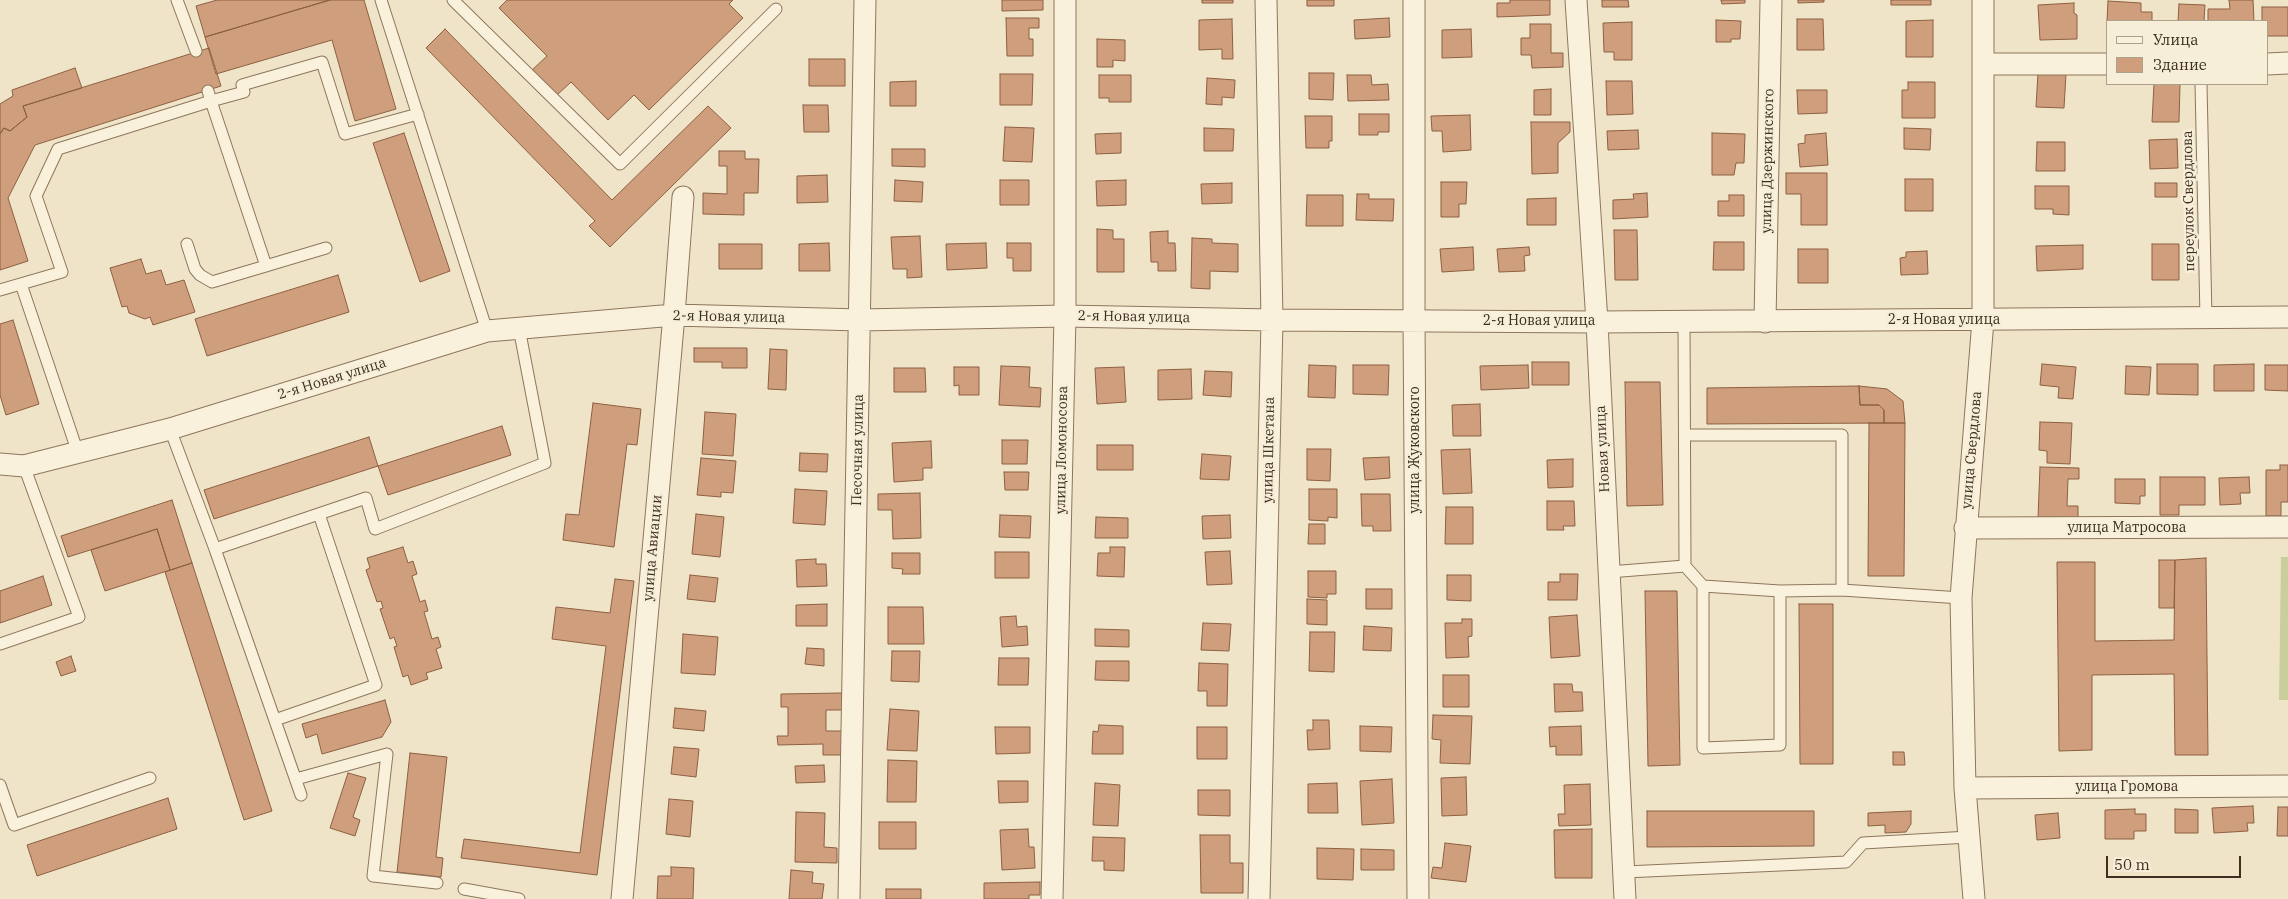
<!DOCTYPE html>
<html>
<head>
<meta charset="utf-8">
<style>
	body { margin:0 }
	#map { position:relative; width:2288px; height:899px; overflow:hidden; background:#f0e4c8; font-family:"IBM Plex Serif",serif }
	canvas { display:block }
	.legend { position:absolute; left:2106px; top:20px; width:162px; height:65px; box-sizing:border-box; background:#f7eed8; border:1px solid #ada18e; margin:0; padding:6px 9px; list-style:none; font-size:15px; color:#3d2e20 }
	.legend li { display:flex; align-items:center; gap:10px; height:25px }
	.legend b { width:25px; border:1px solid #ada18e }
	.scale { position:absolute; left:2106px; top:856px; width:135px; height:22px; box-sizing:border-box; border:2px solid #3d2e20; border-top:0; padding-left:6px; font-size:15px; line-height:18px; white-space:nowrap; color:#3d2e20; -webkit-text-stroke:4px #f7eed8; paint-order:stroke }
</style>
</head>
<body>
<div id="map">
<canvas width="2288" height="899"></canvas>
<ul class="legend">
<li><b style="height:6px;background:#faf1dc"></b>Улица</li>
<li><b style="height:14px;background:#cf9f7d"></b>Здание</li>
</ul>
<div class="scale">50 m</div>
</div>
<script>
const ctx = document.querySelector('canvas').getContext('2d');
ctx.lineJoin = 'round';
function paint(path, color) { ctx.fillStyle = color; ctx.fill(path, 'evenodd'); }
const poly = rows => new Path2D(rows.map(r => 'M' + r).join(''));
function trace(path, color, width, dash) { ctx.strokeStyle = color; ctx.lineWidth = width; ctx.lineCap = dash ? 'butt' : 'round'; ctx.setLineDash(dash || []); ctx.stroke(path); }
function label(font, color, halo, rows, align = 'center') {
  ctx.font = font + ' "IBM Plex Serif",serif'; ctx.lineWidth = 5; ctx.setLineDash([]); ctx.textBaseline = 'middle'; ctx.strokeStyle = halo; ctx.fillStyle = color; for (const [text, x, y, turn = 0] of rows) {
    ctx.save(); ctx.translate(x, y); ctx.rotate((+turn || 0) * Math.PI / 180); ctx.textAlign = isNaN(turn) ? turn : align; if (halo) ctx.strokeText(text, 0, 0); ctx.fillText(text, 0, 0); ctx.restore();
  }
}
const green = poly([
	[2281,557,2288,557,2288,700,2279,700]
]);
const building = poly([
	[217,0,330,0,205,37,196,6,217,0],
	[330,0,364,0,396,109,355,121,332,40,216,74,205,37,330,0],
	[507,0,733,0,729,4,743,18,649,110,634,95,608,120,571,82,556,96,531,71,547,56,499,8,507,0],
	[1002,0,1043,0,1043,10,1002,11,1002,0],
	[1202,0,1233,0,1233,3,1202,3,1202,0],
	[1307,0,1334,0,1334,6,1307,6,1307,0],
	[1510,0,1550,0,1550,15,1497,17,1497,3,1510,3,1510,0],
	[1602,0,1628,0,1629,7,1602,7,1602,0],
	[1721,0,1745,0,1745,3,1722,4,1721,0],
	[1798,0,1824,0,1824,2,1798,3,1798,0],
	[1891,0,1931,0,1931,5,1891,5,1891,0],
	[2229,0,2253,0,2254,21,2208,21,2208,9,2230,9,2229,0],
	[2108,1,2141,3,2141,12,2152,12,2152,21,2107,21,2108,1],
	[2074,3,2074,13,2077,15,2077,39,2040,40,2038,5,2074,3],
	[2179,4,2205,5,2204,21,2178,21,2179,4],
	[2262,7,2288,7,2288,36,2267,36,2267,21,2262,21,2262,7],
	[1006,18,1039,18,1039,28,1029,28,1029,39,1033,39,1033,56,1007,56,1006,18],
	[1389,18,1390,37,1355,39,1354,20,1389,18],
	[1232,19,1233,59,1222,59,1222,49,1199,50,1199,20,1232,19],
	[1797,19,1823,19,1824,50,1797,50,1797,19],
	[1716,20,1741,21,1740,39,1731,39,1731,42,1716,42,1716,20],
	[1933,20,1933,57,1906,57,1906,21,1933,20],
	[1632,22,1632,60,1614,60,1614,52,1604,52,1603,23,1632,22],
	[1530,24,1551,24,1551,53,1563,53,1563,67,1532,68,1531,55,1521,55,1521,38,1530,38,1530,24],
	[445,29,612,200,708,106,731,128,610,247,589,226,595,221,426,48,445,29],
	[1471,29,1472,57,1442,58,1442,30,1471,29],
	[1097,39,1125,40,1125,61,1113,60,1113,67,1097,67,1097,39],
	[209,48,221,86,35,145,8,198,28,261,0,270,0,134,4,128,10,131,27,117,23,106,209,48],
	[809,59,845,59,845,86,809,86,809,59],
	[75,68,82,88,23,106,27,117,10,131,4,128,0,134,0,104,13,96,12,90,75,68],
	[1309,73,1334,73,1333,100,1309,99,1309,73],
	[2038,73,2066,74,2064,108,2036,107,2038,73],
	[1000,74,1033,74,1032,105,1000,105,1000,74],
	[1099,75,1131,75,1131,102,1109,102,1109,98,1099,98,1099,75],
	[1347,75,1371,75,1372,85,1388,84,1389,100,1348,101,1347,75],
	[1207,78,1235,80,1234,98,1222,97,1222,105,1206,104,1207,78],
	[916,81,916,106,890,106,890,82,916,81],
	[1606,81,1632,81,1633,114,1607,115,1606,81],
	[1908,82,1935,82,1935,118,1902,118,1902,90,1908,90,1908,82],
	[2154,84,2180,84,2179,122,2152,122,2154,84],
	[1551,89,1551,115,1534,115,1534,90,1551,89],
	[1797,90,1827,90,1827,113,1798,114,1797,90],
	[803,105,828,105,829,132,804,132,803,105],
	[1359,114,1389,114,1389,132,1378,132,1378,135,1359,135,1359,114],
	[1470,115,1471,150,1443,152,1442,131,1432,131,1431,116,1470,115],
	[1305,116,1332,116,1332,141,1329,141,1329,148,1306,148,1305,116],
	[1531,122,1570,122,1570,132,1558,143,1558,173,1532,174,1531,122],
	[1005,127,1034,128,1032,162,1003,161,1005,127],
	[1204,128,1234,129,1233,151,1204,151,1204,128],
	[1904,128,1931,129,1930,150,1904,149,1904,128],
	[1638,130,1639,149,1608,150,1607,131,1638,130],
	[404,133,450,271,420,282,373,143,404,133],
	[1121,133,1121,153,1096,154,1095,134,1121,133],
	[1712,133,1745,134,1744,163,1736,163,1734,175,1712,175,1712,133],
	[1826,133,1828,165,1800,167,1798,144,1805,143,1805,135,1826,133],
	[2177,139,2178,168,2150,169,2149,140,2177,139],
	[2037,142,2065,142,2065,171,2036,171,2037,142],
	[892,149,925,149,925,167,892,166,892,149],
	[719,151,745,151,745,159,759,159,758,193,744,193,744,215,703,214,703,193,727,194,727,166,719,166,719,151],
	[1786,173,1827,173,1827,225,1801,225,1801,194,1786,194,1786,173],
	[827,175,828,202,797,203,797,176,827,175],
	[1905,179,1933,179,1933,211,1905,211,1905,179],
	[895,180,923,182,922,202,894,201,895,180],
	[1000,180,1029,180,1029,205,1000,205,1000,180],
	[1126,180,1126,205,1097,206,1096,181,1126,180],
	[1441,182,1467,182,1466,204,1459,204,1459,217,1441,217,1441,182],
	[1232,183,1232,203,1202,204,1201,184,1232,183],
	[2155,183,2177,183,2177,197,2155,197,2155,183],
	[2035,186,2069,186,2069,215,2053,214,2053,209,2035,209,2035,186],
	[1647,193,1648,217,1613,219,1613,200,1634,199,1633,194,1647,193],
	[1357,194,1369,194,1369,199,1394,199,1393,221,1356,220,1357,194],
	[1307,195,1343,195,1343,226,1306,226,1307,195],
	[1729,195,1744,195,1744,216,1718,216,1718,201,1729,201,1729,195],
	[1556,198,1556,225,1527,225,1527,199,1556,198],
	[1097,229,1113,230,1113,239,1124,239,1124,272,1097,272,1097,229],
	[1614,230,1637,230,1638,280,1615,280,1614,230],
	[1168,231,1168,243,1175,243,1176,271,1158,271,1158,262,1151,262,1150,232,1168,231],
	[920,236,922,277,907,278,907,269,893,269,891,237,920,236],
	[1192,238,1212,239,1212,243,1238,244,1238,272,1210,271,1210,289,1191,288,1192,238],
	[1714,242,1744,242,1744,270,1713,270,1714,242],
	[829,243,830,271,799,271,799,244,829,243],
	[986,243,987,268,947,270,946,244,986,243],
	[1007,243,1031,243,1031,271,1013,271,1013,258,1007,258,1007,243],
	[719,244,762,244,762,269,719,269,719,244],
	[2152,244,2179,244,2179,280,2152,280,2152,244],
	[2083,245,2083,269,2037,271,2036,246,2083,245],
	[1473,247,1474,270,1442,272,1440,249,1473,247],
	[1529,247,1530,255,1524,256,1525,271,1499,272,1497,249,1529,247],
	[1798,249,1828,249,1828,283,1798,283,1798,249],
	[1927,251,1928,274,1901,275,1900,258,1906,257,1906,252,1927,251],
	[141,259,146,274,161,270,166,285,184,280,195,312,153,325,150,317,145,319,129,313,127,306,122,307,110,268,141,259],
	[338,275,349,312,207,356,195,319,338,275],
	[13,320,39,404,6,415,0,395,0,324,13,320],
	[694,348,747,348,747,368,722,368,722,362,694,362,694,348],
	[770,349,787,350,786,390,768,389,770,349],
	[1532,362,1569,362,1569,385,1532,385,1532,362],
	[2042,364,2076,367,2073,399,2058,398,2059,387,2040,385,2042,364],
	[2157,364,2198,364,2198,395,2157,394,2157,364],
	[2254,364,2254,391,2214,391,2214,365,2254,364],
	[1309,365,1336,366,1335,398,1308,397,1309,365],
	[1353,365,1389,365,1388,395,1353,394,1353,365],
	[1528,365,1529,388,1481,390,1480,366,1528,365],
	[2265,365,2288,365,2288,391,2265,390,2265,365],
	[1001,366,1030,367,1029,387,1041,388,1040,407,999,405,1001,366],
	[2126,366,2151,367,2149,395,2125,394,2126,366],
	[954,367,979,367,979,395,959,395,959,385,954,386,954,367],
	[1124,367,1126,402,1097,404,1095,368,1124,367],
	[894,368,925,368,926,392,894,392,894,368],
	[1191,369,1192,399,1158,400,1158,370,1191,369],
	[1205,371,1232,372,1231,397,1203,395,1205,371],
	[1625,382,1660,382,1663,505,1627,506,1625,382],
	[1859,386,1860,405,1879,405,1884,410,1884,423,1707,424,1707,388,1859,386],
	[1859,386,1887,389,1903,401,1905,423,1884,423,1884,410,1879,405,1860,405,1859,386],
	[593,403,641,409,637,445,627,444,614,547,563,540,566,514,579,515,593,403],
	[1480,404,1481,436,1453,436,1452,405,1480,404],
	[705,412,736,414,733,456,702,454,705,412],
	[2040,422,2072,423,2070,464,2047,463,2047,451,2039,450,2040,422],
	[1869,423,1905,423,1904,576,1868,576,1869,423],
	[502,426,511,455,388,495,378,466,502,426],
	[369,437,378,466,214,519,204,490,369,437],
	[1002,440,1028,440,1027,464,1002,464,1002,440],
	[931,441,932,468,923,468,923,480,894,482,892,443,931,441],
	[1097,445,1133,445,1133,470,1097,470,1097,445],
	[1307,449,1331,449,1330,481,1307,480,1307,449],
	[1470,449,1472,493,1443,494,1441,450,1470,449],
	[800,453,828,454,827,472,799,471,800,453],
	[1202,454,1231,456,1229,480,1200,479,1202,454],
	[1389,457,1390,478,1365,480,1363,458,1389,457],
	[701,458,736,461,733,493,721,492,721,497,697,495,701,458],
	[1573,459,1573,487,1548,488,1547,460,1573,459],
	[2280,465,2288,465,2288,502,2281,502,2281,516,2266,516,2266,470,2280,470,2280,465],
	[2040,467,2079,468,2079,479,2068,479,2067,506,2078,506,2078,519,2038,518,2040,467],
	[1004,472,1029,472,1028,490,1005,490,1004,472],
	[2160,477,2205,477,2205,505,2179,505,2179,515,2160,515,2160,477],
	[2249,477,2250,493,2240,493,2241,504,2220,505,2219,478,2249,477],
	[2115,479,2145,479,2145,496,2140,496,2140,504,2115,503,2115,479],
	[795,489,827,491,825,525,793,523,795,489],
	[1309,489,1337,489,1337,518,1328,517,1328,521,1309,520,1309,489],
	[920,493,921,538,893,539,892,510,878,510,878,494,920,493],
	[1361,494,1390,494,1391,531,1373,531,1373,526,1362,526,1361,494],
	[172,500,192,563,170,570,157,529,68,557,61,536,172,500],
	[1547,501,1574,501,1575,526,1563,526,1564,530,1547,530,1547,501],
	[1446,507,1473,507,1473,544,1445,544,1446,507],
	[696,514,724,517,720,557,692,554,696,514],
	[1000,515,1031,516,1030,538,999,537,1000,515],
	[1230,515,1231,538,1203,539,1202,516,1230,515],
	[1096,517,1128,518,1128,538,1095,538,1096,517],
	[1309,524,1325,524,1325,544,1308,544,1309,524],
	[157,529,170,570,105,591,91,550,157,529],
	[403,547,408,563,413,561,417,574,412,576,420,602,425,600,428,611,424,612,432,639,438,637,441,647,436,649,442,668,426,673,428,679,411,685,408,675,403,677,394,647,397,646,394,637,390,639,380,609,383,608,381,601,377,602,366,570,370,568,367,558,403,547],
	[1110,547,1125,547,1124,577,1097,576,1098,553,1110,553,1110,547],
	[1230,551,1232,584,1207,585,1205,552,1230,551],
	[995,552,1029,552,1029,578,995,578,995,552],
	[892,553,920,553,920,574,902,574,903,569,892,568,892,553],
	[2206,558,2208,755,2175,755,2174,674,2092,675,2092,750,2059,751,2057,562,2095,562,2095,641,2174,640,2175,560,2206,558],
	[816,559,816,564,826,564,827,586,797,587,796,560,816,559],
	[2159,560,2175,560,2174,608,2159,608,2159,560],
	[192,563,272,811,244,820,165,572,192,563],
	[1308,571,1336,571,1336,594,1327,594,1327,598,1308,597,1308,571],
	[1560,574,1578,574,1577,600,1548,600,1548,582,1560,582,1560,574],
	[690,575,718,578,715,602,687,599,690,575],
	[1447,575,1471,575,1471,601,1447,600,1447,575],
	[43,576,52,605,0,623,0,591,43,576],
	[615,579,634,581,597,875,461,858,464,839,580,853,606,646,552,639,556,607,610,613,615,579],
	[1366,589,1392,589,1392,609,1366,609,1366,589],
	[1645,591,1677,591,1680,765,1648,766,1645,591],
	[1307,599,1327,600,1327,625,1307,624,1307,599],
	[827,604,827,626,796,626,796,605,827,604],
	[1799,604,1833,604,1833,764,1800,764,1799,604],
	[888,607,923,607,924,644,888,644,888,607],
	[1577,615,1580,656,1551,658,1549,617,1577,615],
	[1016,616,1017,627,1027,626,1028,645,1002,647,1000,617,1016,616],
	[1462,619,1472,619,1472,636,1468,637,1469,657,1446,658,1445,623,1462,623,1462,619],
	[1203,623,1231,624,1229,651,1201,650,1203,623],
	[1364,626,1392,628,1391,651,1363,650,1364,626],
	[1095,629,1129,630,1129,647,1095,646,1095,629],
	[1310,632,1335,632,1334,672,1309,671,1310,632],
	[683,634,718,637,715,675,681,673,683,634],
	[807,648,824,649,824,666,805,664,807,648],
	[892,651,920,651,919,682,891,681,892,651],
	[71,656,76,671,61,676,56,662,71,656],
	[999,658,1029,658,1028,685,998,685,999,658],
	[1096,661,1129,661,1129,681,1095,680,1096,661],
	[1199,663,1228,664,1227,706,1207,706,1207,691,1198,691,1199,663],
	[1443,675,1469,675,1469,707,1443,707,1443,675],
	[1554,684,1572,684,1573,692,1582,692,1583,711,1555,712,1554,684],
	[842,693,842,710,826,710,826,731,842,731,842,755,823,755,823,744,778,745,777,736,788,736,788,707,781,707,781,694,842,693],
	[385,700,391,722,382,737,322,754,317,734,306,738,302,724,385,700],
	[675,708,706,711,704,731,673,728,675,708],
	[890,709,919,711,917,751,887,750,890,709],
	[1433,715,1472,716,1470,764,1440,763,1441,740,1432,739,1433,715],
	[1313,720,1329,720,1330,749,1308,750,1307,730,1313,730,1313,720],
	[1099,725,1123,726,1123,754,1092,754,1093,731,1098,732,1099,725],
	[1360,726,1392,727,1391,752,1360,751,1360,726],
	[1581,726,1582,755,1556,755,1556,746,1550,747,1549,727,1581,726],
	[995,727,1030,727,1030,753,996,754,995,727],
	[1197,727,1227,727,1227,759,1197,759,1197,727],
	[674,747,699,749,696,777,671,774,674,747],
	[1893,752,1904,752,1905,765,1893,765,1893,752],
	[410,753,447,757,436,857,443,858,441,877,397,872,410,753],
	[888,760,917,761,916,802,887,802,888,760],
	[824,765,825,782,796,783,795,766,824,765],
	[348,773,366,778,353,817,360,820,355,836,330,828,348,773],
	[1466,777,1467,815,1442,816,1441,778,1466,777],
	[1392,779,1394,823,1362,825,1360,781,1392,779],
	[998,781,1028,781,1028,802,999,803,998,781],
	[1095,783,1120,785,1118,826,1093,825,1095,783],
	[1337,783,1338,813,1308,813,1308,784,1337,783],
	[1590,784,1591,825,1559,826,1558,814,1565,814,1564,785,1590,784],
	[1198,790,1230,790,1230,816,1198,815,1198,790],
	[168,798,177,829,37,876,27,845,168,798],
	[669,799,693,801,690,837,666,834,669,799],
	[2253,806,2254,823,2247,823,2248,831,2214,833,2212,808,2253,806],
	[2278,807,2288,807,2288,836,2277,836,2278,807],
	[2135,809,2135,814,2146,814,2146,831,2134,831,2134,839,2105,839,2105,810,2135,809],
	[2175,809,2198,810,2198,833,2175,833,2175,809],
	[1647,811,1814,811,1814,846,1647,847,1647,811],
	[1911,811,1911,824,1906,832,1885,833,1885,825,1868,826,1868,813,1911,811],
	[796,812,825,813,824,847,837,848,837,863,795,862,796,812],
	[2058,813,2060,838,2037,840,2035,815,2058,813],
	[879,822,916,822,916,849,879,849,879,822],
	[1028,829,1029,847,1034,847,1035,868,1002,870,1000,830,1028,829],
	[1592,829,1592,878,1555,878,1554,830,1592,829],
	[1200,835,1230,835,1230,863,1243,863,1243,893,1201,893,1200,835],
	[1093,837,1125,838,1124,871,1104,870,1104,861,1092,861,1093,837],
	[1445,843,1471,846,1466,882,1431,878,1433,867,1442,868,1445,843],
	[1317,848,1354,849,1353,880,1317,879,1317,848],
	[1361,849,1394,850,1394,870,1361,870,1361,849],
	[671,867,694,868,693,899,657,899,658,876,671,876,671,867],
	[791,870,813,872,812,883,824,884,822,899,789,899,791,870],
	[1040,882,1040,895,1029,895,1029,899,984,899,984,883,1040,882],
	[886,889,921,889,921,899,886,899,886,889]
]);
const service = poly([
	[177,0,196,51],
	[381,0,487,331],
	[453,0,620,164,776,9],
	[2201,84,2206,318],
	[187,244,195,269,200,275,212,282,326,248],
	[266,266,211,101,244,92,242,85,322,62,345,134,418,114],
	[21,284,78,453],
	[0,290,62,272,36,196,58,149,211,101,208,91],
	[170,429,215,549,301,795],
	[1685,435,1842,435,1842,590,1961,598],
	[215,549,366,498,375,529,545,463,519,328],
	[1685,566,1703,586,1703,748,1780,745,1780,591,1842,590],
	[1609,572,1685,566,1684,321],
	[1703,586,1780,591],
	[0,644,79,617,24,466],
	[275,720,376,685,319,514],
	[296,779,387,754,373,876,437,883],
	[0,785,14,825,150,778],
	[1625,872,1846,862,1863,843,1969,837],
	[464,889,519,899]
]);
const minor = poly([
	[1414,0,1414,320,1418,899],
	[1576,0,1597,322,1625,899],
	[1984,64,2107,64],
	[2267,64,2288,63],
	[1765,322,1771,0],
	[0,464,24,466,170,429,487,331,674,315,860,320,1065,316,1272,320,1597,322,2288,317],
	[1965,528,2288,527],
	[1965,788,2288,786],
	[622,899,674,315,683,197],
	[849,899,865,0],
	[1052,899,1065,316,1065,0],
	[1259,899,1272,320,1266,0],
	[1974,899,1965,788,1961,598,1983,320,1983,0]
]);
const streetNames = [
	["улица Дзержинского",1768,161,-89],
	["переулок Свердлова",2189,201,-91],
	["2-я Новая улица",729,317,1],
	["2-я Новая улица",1134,317,1],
	["2-я Новая улица",1944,320],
	["2-я Новая улица",1539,321],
	["2-я Новая улица",332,379,-17],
	["Новая улица",1603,449,-93],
	["Песочная улица",858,450,-89],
	["улица Ломоносова",1062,450,-89],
	["улица Шкетана",1269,450,-89],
	["улица Жуковского",1415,450,-90],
	["улица Свердлова",1972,450,-85],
	["улица Матросова",2127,528],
	["улица Авиации",653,548,-85],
	["улица Громова",2127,787]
];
paint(green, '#c9cf9b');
paint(building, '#cf9f7d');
trace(building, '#8d5f41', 1);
trace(service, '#8d765c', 13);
trace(minor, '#8d765c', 23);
trace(service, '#faf1dc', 11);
trace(minor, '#faf1dc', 21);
label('14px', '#3d2e20', '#f7eed8', streetNames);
</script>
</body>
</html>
